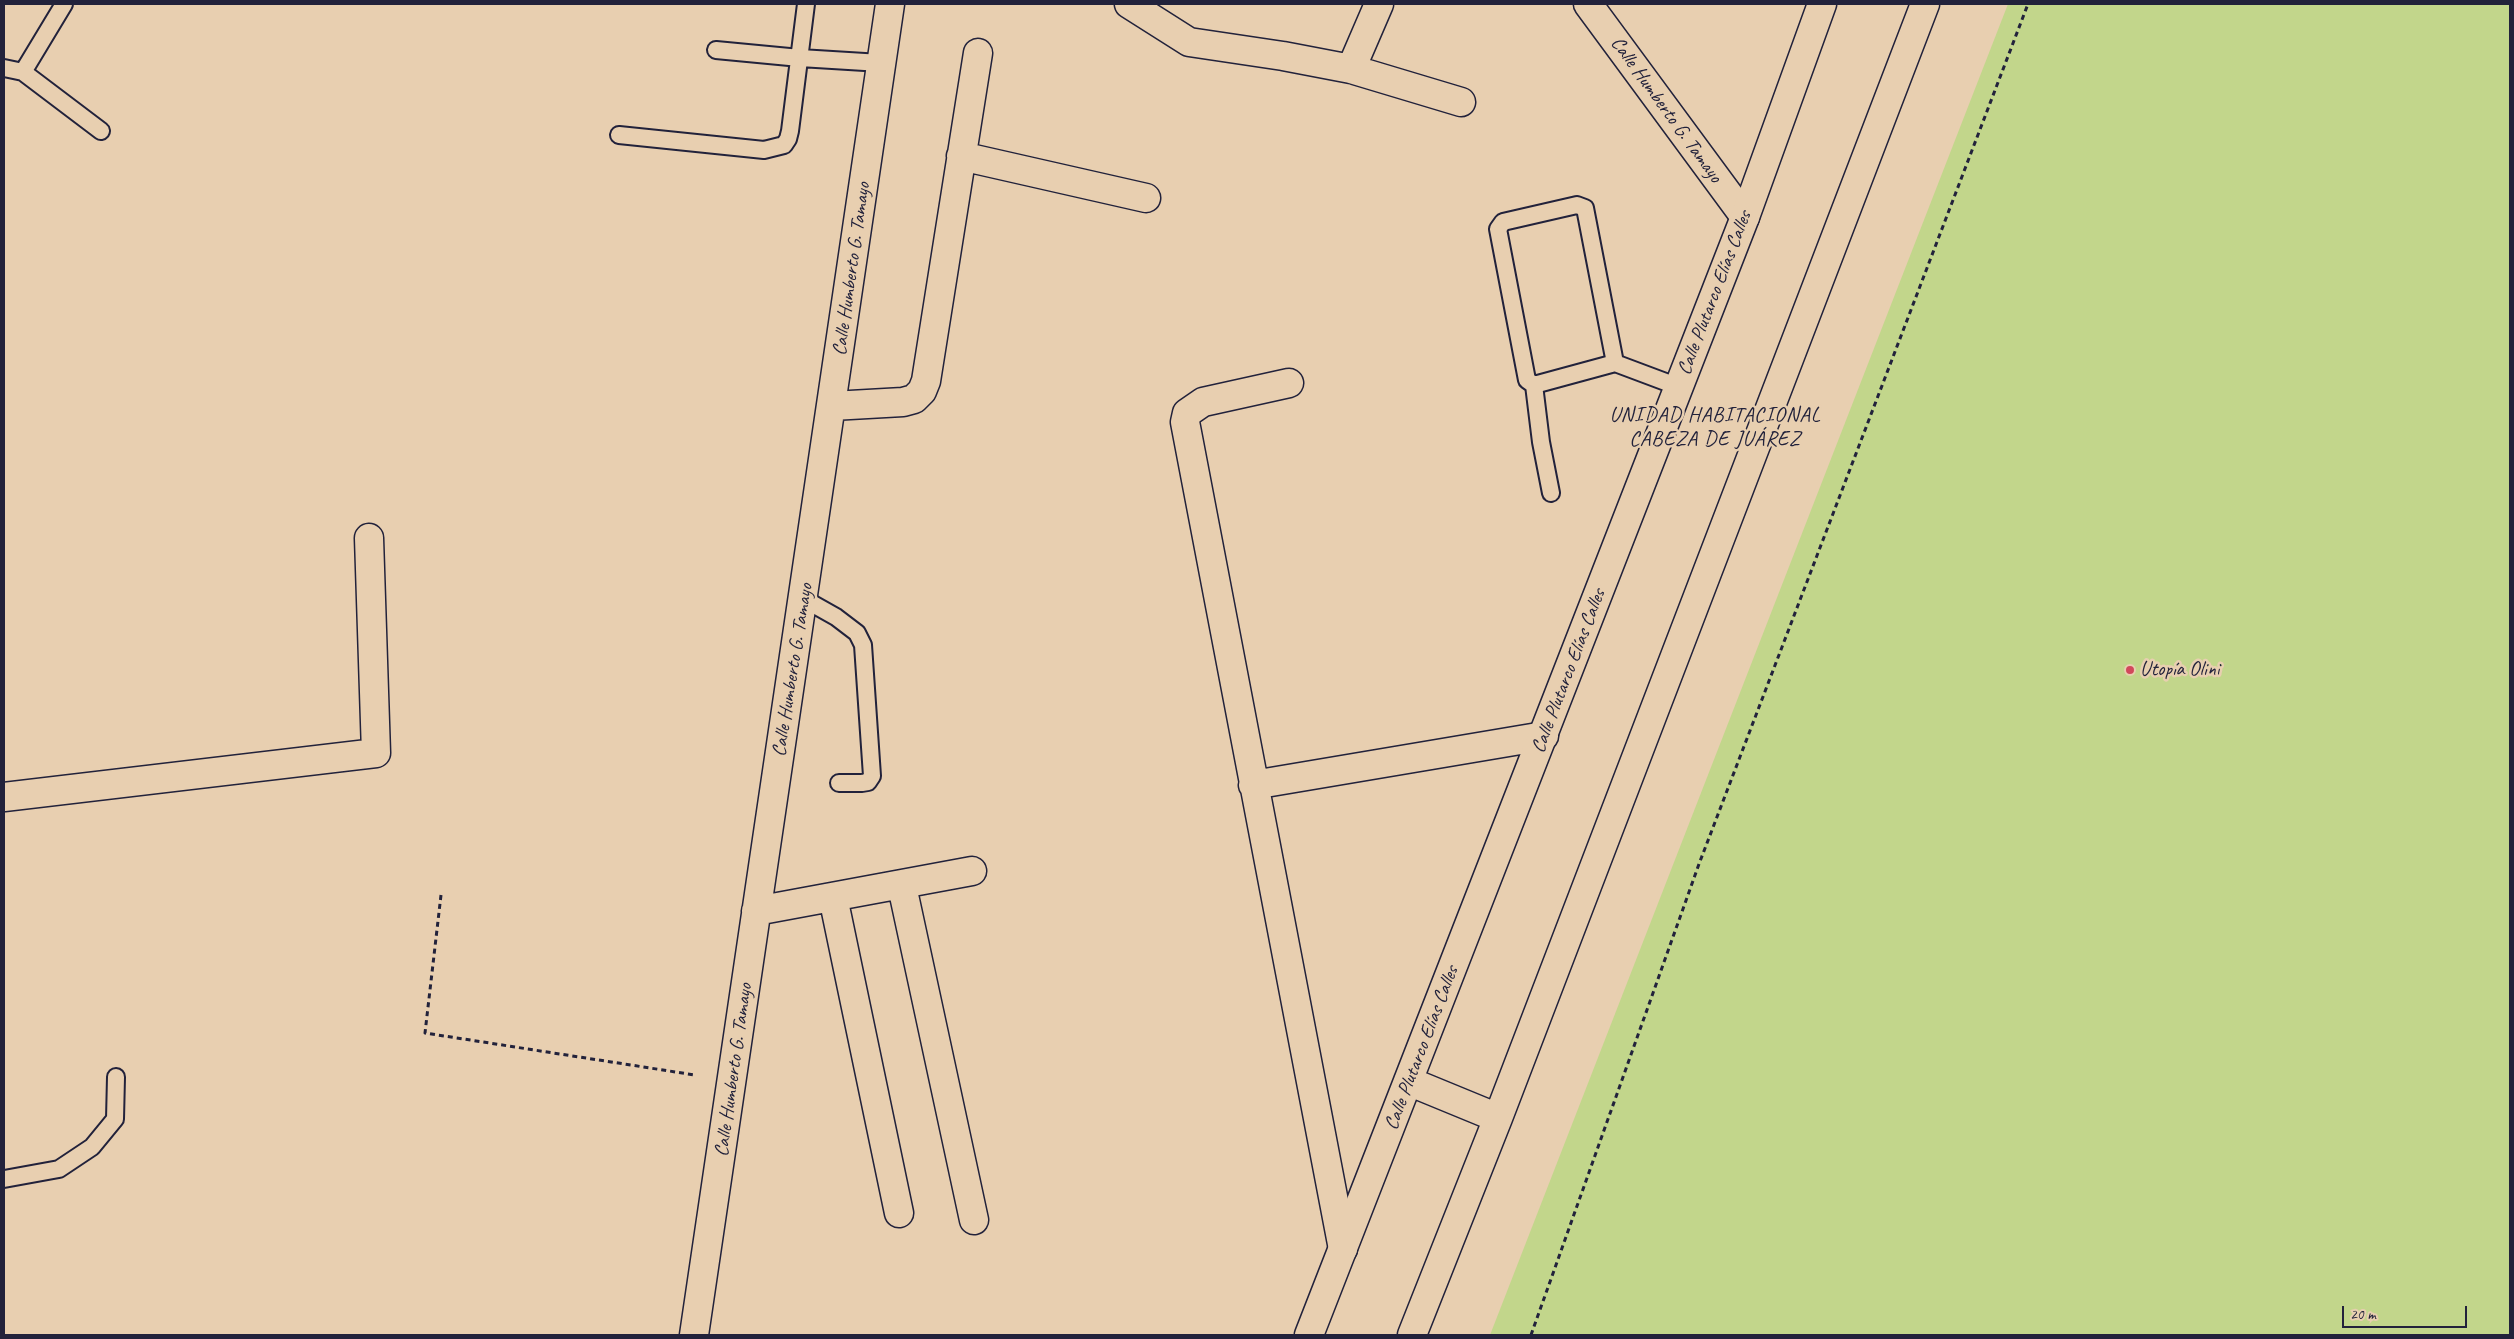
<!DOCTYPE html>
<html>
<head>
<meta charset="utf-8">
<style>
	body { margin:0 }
	#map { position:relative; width:2514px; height:1339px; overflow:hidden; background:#e8cfb0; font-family:Caveat,sans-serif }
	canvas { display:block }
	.frame { position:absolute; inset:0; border:5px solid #22223b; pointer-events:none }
	.scale { position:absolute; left:2342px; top:1306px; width:125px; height:22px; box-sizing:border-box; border:2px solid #22223b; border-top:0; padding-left:6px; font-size:15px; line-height:18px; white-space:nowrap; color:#22223b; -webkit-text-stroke:4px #e8cfb0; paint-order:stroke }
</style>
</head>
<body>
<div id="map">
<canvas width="2514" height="1339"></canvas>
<div class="frame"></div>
<div class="scale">20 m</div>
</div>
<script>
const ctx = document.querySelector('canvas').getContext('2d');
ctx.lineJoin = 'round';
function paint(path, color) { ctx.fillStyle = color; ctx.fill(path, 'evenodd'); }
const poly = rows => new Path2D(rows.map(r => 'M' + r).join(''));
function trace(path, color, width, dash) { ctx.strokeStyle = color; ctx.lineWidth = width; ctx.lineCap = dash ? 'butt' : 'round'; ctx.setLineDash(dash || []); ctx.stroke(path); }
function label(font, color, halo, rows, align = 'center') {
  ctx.font = font + ' Caveat,sans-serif'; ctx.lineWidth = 5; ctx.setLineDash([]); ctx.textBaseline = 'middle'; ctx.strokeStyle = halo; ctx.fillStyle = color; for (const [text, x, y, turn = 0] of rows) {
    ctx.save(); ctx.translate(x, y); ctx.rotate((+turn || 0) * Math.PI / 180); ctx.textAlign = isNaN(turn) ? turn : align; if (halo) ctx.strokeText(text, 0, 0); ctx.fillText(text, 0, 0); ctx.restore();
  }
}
const green = poly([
	[2008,4,2510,4,2510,1335,1490,1335]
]);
const path = poly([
	[441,895,425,1033,695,1075],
	[1531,1335,1699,864,2028,4]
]);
const service = poly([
	[716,50,800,58,881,63],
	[4,68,23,72,101,131],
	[23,72,64,4],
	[619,135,764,150,784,145,788,139,790,131,806,4],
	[1534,385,1615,363],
	[1551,493,1541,442,1534,385,1527,380,1498,229,1503,222,1577,205,1585,208,1615,363,1679,387],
	[804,599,836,617,857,633,863,645,872,776,868,782,862,783,839,783],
	[4,1179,59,1169,92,1147,115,1119,116,1077]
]);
const minor = poly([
	[1129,4,1189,42,1283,56,1351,69,1461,102],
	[1588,4,1745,217],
	[1351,69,1379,4],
	[961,156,1146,198],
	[1289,383,1203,402,1187,413,1185,422,1343,1249],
	[832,406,903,402,914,399,922,391,926,381,978,53],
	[1253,785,1544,736],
	[4,797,376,753,369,538],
	[902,886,974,1220],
	[833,897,899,1213],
	[756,911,972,871],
	[694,1335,890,4]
]);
const tertiary = poly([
	[1408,1081,1498,1118],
	[1309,1335,1745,217,1822,4],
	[1412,1335,1498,1118,1925,4]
]);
const markers = [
	[2130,670,5,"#d1495b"]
];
const streetNames = [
	["Calle Humberto G. Tamayo",1666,110,54],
	["Calle Humberto G. Tamayo",852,269,-82],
	["Calle Plutarco Elías Calles",1715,293,-69],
	["Calle Humberto G. Tamayo",793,670,-81],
	["Calle Plutarco Elías Calles",1569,671,-69],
	["Calle Plutarco Elías Calles",1422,1048,-69],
	["Calle Humberto G. Tamayo",734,1070,-82]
];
const poiNames = [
	["Utopía Olini",2140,670]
];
const neighbourhoodNames = [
	["UNIDAD HABITACIONAL",1715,415],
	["CABEZA DE JUÁREZ",1715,439]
];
paint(green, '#c2d68b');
trace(service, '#22223b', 20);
trace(minor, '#22223b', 31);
trace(tertiary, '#22223b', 31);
trace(path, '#22223b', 3, [5, 4]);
trace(service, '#e8cfb0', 16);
trace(minor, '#e8cfb0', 28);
trace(tertiary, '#e8cfb0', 28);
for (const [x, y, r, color] of markers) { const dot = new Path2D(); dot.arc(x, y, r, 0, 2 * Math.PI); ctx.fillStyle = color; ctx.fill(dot); trace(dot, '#e8cfb0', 2); }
label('20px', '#22223b', '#e8cfb0', streetNames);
label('20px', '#22223b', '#e8cfb0', poiNames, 'left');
ctx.letterSpacing = '1px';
label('21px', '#22223b', '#e8cfb0', neighbourhoodNames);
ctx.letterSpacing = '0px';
</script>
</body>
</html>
